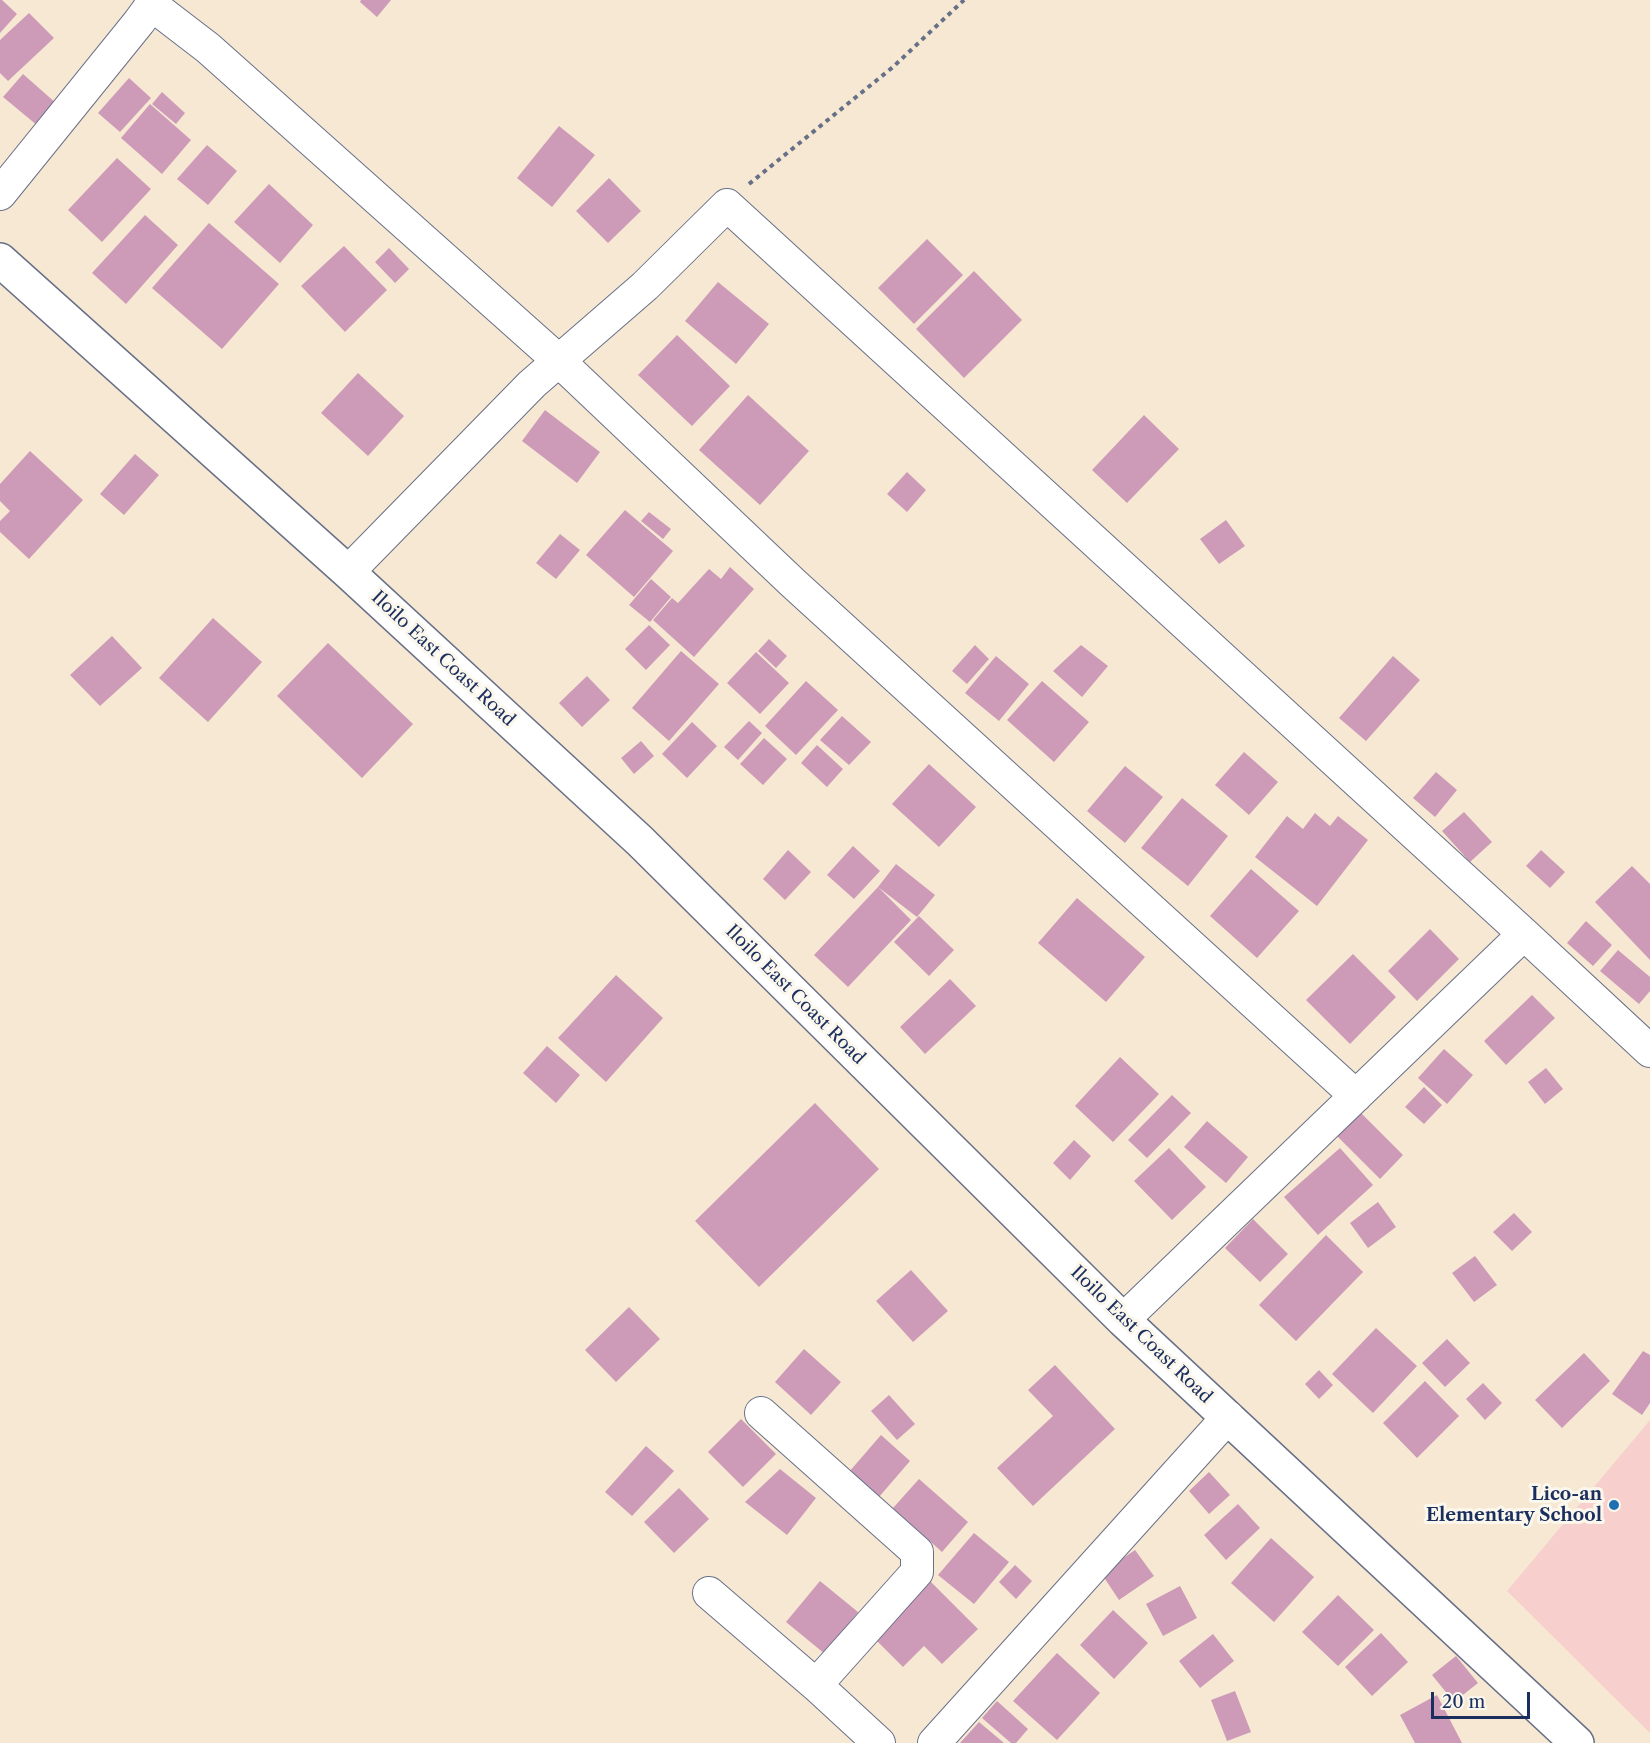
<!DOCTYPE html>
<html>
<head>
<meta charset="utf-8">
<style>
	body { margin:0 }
	#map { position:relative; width:1650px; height:1743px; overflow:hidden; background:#f7e8d3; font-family:"Libre Caslon Text",serif }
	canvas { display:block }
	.scale { position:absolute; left:1431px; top:1692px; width:99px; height:27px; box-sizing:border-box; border:3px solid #1b2f5e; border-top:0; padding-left:8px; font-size:18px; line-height:21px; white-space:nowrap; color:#1b2f5e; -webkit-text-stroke:4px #fbf7ec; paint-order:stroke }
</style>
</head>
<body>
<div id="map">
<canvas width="1650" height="1743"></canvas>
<div class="scale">20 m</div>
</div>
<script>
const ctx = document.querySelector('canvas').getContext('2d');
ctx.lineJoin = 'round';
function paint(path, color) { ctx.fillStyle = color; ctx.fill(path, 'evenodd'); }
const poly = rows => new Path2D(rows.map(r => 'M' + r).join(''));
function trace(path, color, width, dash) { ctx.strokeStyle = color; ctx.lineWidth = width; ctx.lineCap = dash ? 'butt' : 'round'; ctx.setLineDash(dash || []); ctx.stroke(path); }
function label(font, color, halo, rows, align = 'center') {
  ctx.font = font + ' "Libre Caslon Text",serif'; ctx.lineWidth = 6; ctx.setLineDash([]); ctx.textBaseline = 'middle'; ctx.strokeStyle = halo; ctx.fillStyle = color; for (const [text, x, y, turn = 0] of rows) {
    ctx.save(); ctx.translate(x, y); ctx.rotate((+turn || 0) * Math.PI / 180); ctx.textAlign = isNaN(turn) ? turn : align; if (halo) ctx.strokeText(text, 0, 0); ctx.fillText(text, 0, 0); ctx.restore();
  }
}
const built = poly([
	[1650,1420,1650,1733,1507,1591]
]);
const building = poly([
	[0,0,2,0,17,14,0,33],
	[361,0,391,0,377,17,360,2],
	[29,13,54,38,8,81,0,73,0,40],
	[23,74,57,104,38,126,3,97],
	[129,78,151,98,120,132,98,113],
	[162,92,185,113,176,124,152,104],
	[150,104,191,140,162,174,121,138],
	[559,126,595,155,552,207,517,178],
	[207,145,237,171,208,205,177,179],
	[117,158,151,189,102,242,68,210],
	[609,178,641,211,608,243,576,211],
	[269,184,313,225,280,263,234,222],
	[145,215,178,245,126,304,92,273],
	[209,223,279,284,222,349,152,288],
	[927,239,963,275,914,324,878,288],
	[344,246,387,290,345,332,301,286],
	[389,248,409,269,395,283,375,262],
	[974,271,1022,320,964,378,916,329],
	[718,282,769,324,736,364,685,321],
	[677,335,730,386,692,426,638,375],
	[358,373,404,416,368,456,321,413],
	[748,395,809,451,760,505,699,450],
	[545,410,600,452,577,483,522,441],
	[1144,415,1179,449,1127,503,1092,470],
	[30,451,83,500,29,559,0,532,0,521,10,511,0,501,0,484],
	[135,454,159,475,124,515,100,494],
	[907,472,926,490,907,512,887,494],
	[625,510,673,551,634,597,586,555],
	[649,512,671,529,663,539,641,521],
	[1226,520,1245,546,1219,564,1200,539],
	[560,534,580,550,556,579,536,563],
	[730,567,754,589,694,657,653,620,672,598,678,603,709,569,721,579],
	[651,579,671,597,650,622,629,605],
	[213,618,262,662,208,722,159,678],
	[649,625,670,645,646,670,625,649],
	[112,636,142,668,100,706,70,675],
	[769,639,787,656,776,668,758,651],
	[328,643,413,724,362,778,277,696],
	[975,645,989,659,967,684,952,671],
	[1081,645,1108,666,1082,697,1053,671],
	[681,651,719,684,669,741,632,708],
	[756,652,789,683,760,714,727,683],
	[996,656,1029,684,999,721,965,693],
	[1393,656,1420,680,1366,741,1339,718],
	[587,676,610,700,582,727,559,703],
	[806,681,838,710,796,755,765,726],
	[1042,681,1089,722,1054,762,1007,720],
	[842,716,871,742,849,765,820,740],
	[749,721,762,733,738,760,724,747],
	[692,722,717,746,687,778,662,754],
	[764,738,787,759,763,785,740,764],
	[641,741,654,756,634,774,621,758],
	[817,745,843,769,827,787,801,763],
	[1244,752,1278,782,1249,815,1215,785],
	[929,764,976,807,939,847,892,804],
	[1125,766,1163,797,1125,843,1087,811],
	[1436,772,1457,790,1435,817,1413,798],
	[1182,798,1228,836,1188,886,1141,848],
	[1464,812,1492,842,1470,862,1442,831],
	[1315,813,1330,826,1338,816,1368,840,1317,906,1255,857,1287,816,1303,829],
	[853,846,880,871,854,899,827,875],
	[788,850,811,872,785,900,763,879],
	[1541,850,1565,872,1550,888,1526,866],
	[896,864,935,895,917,917,878,887],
	[1632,866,1650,884,1650,960,1595,902],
	[1251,869,1299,911,1257,958,1210,916],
	[878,887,911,920,848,987,814,955],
	[1077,898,1145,957,1106,1002,1038,943],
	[919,916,954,950,929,976,894,942],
	[1586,921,1612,945,1593,966,1567,943],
	[1430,929,1459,959,1417,1001,1388,971],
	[1618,950,1650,977,1650,991,1639,1004,1600,971],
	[1353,954,1396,997,1350,1044,1306,1000],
	[616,975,663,1018,606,1082,558,1038],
	[950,979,976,1006,925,1054,900,1027],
	[1532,995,1555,1018,1506,1065,1484,1041],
	[547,1046,580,1075,556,1103,523,1073],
	[1444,1049,1473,1075,1447,1104,1418,1078],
	[1120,1057,1159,1094,1113,1142,1075,1106],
	[1546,1068,1563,1089,1545,1104,1528,1082],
	[1424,1087,1442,1105,1424,1124,1405,1107],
	[1172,1095,1191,1113,1147,1158,1128,1140],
	[815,1103,879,1169,759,1287,695,1221],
	[1360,1112,1403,1155,1380,1179,1337,1136],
	[1207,1121,1248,1157,1226,1183,1184,1147],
	[1074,1140,1091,1156,1070,1180,1053,1163],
	[1169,1148,1206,1187,1172,1220,1134,1181],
	[1340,1148,1373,1185,1318,1235,1284,1197],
	[1378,1202,1396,1227,1368,1248,1350,1223],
	[1514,1213,1532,1232,1512,1251,1493,1232],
	[1253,1219,1288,1254,1260,1282,1225,1248],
	[1326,1235,1363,1272,1296,1341,1259,1305],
	[1475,1256,1497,1285,1474,1302,1452,1273],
	[911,1270,948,1311,913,1342,876,1301],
	[629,1307,660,1339,616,1382,585,1350],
	[1376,1328,1417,1366,1373,1413,1332,1374],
	[1447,1339,1470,1363,1445,1387,1422,1363],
	[804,1349,841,1382,811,1415,775,1382],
	[1643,1351,1650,1355,1650,1403,1642,1415,1612,1394],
	[1584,1353,1610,1381,1562,1428,1535,1400],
	[1055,1365,1115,1429,1033,1506,997,1468,1053,1416,1028,1390],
	[1319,1370,1333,1385,1319,1399,1305,1384],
	[1425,1381,1459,1416,1417,1458,1383,1423],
	[1483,1383,1502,1403,1485,1420,1466,1399],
	[889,1395,915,1424,897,1440,871,1411],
	[741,1419,776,1454,743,1487,708,1452],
	[881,1435,910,1461,879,1497,849,1472],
	[646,1446,674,1471,632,1516,605,1492],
	[780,1469,816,1498,787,1535,745,1502],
	[1209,1472,1230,1495,1209,1514,1189,1491],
	[919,1479,968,1522,942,1552,893,1508],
	[679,1488,709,1519,674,1553,644,1522],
	[1238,1504,1260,1528,1226,1560,1204,1535],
	[974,1533,1009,1562,974,1604,938,1575],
	[1271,1538,1314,1577,1274,1622,1231,1583],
	[1135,1550,1154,1576,1119,1600,1101,1573],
	[1015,1565,1032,1581,1016,1599,999,1582],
	[820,1581,858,1612,825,1654,786,1622],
	[930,1581,978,1629,942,1664,924,1646,903,1667,873,1637],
	[1180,1586,1197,1618,1163,1636,1146,1604],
	[1338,1595,1374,1630,1338,1666,1302,1632],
	[1113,1610,1148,1643,1114,1679,1080,1645],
	[1381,1633,1408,1662,1372,1696,1345,1667],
	[1213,1634,1234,1661,1200,1688,1179,1661],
	[1057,1653,1100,1693,1057,1740,1013,1701],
	[1456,1656,1478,1683,1454,1702,1432,1675],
	[1235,1691,1251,1732,1227,1741,1211,1700],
	[1437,1695,1462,1743,1415,1743,1400,1715],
	[997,1701,1028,1729,1016,1743,1011,1743,982,1718],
	[979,1722,1004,1743,960,1743]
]);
const path = poly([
	[749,184,893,67,964,0]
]);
const street = poly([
	[152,5,208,48,559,361,793,583,1356,1096],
	[0,194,139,22,155,0],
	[348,572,532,384,645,286,727,205,1524,934,1650,1051],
	[1123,1320,1524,934],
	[761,1413,917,1552,917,1572,816,1685],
	[709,1593,816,1685,879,1743],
	[934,1743,1228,1417]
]);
const primary = poly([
	[0,260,348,572,640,841,1123,1320,1577,1743]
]);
const markers = [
	[1614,1505,6,"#1f6fb2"]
];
const streetNames = [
	["Iloilo East Coast Road",443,659,43],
	["Iloilo East Coast Road",795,995,45],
	["Iloilo East Coast Road",1141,1335,44]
];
const poiNames = [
	["Lico-an",1602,1495],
	["Elementary School",1602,1516]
];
paint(built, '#f7d0ce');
paint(building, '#cd9bb7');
trace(street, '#687087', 34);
trace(primary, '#687087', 36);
trace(path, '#687087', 4, [4.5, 4.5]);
trace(street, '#fff', 32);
trace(primary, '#fff', 33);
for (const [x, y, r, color] of markers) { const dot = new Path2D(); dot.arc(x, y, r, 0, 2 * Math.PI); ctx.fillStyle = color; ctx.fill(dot); trace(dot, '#fbf7ec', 2); }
label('18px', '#1b2f5e', '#fbf7ec', streetNames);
label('bold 18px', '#1b2f5e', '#fbf7ec', poiNames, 'right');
</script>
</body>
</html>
